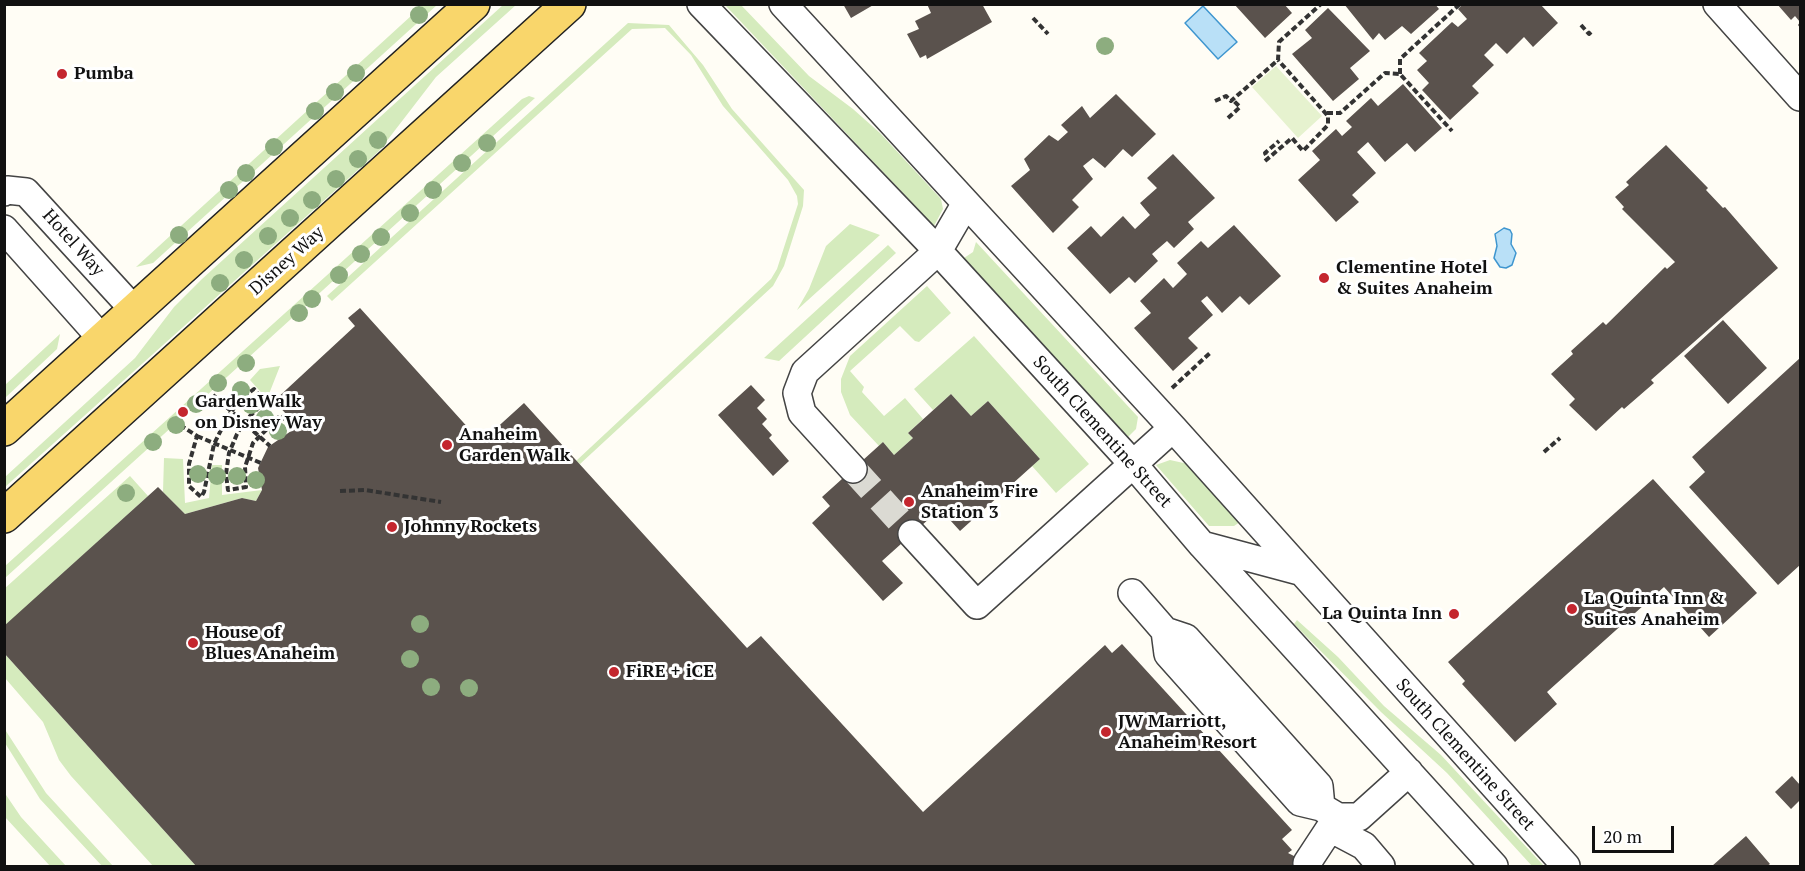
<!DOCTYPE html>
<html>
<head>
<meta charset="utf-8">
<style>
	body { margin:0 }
	#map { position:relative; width:1805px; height:871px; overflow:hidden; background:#fffdf5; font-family:"PT Serif",serif }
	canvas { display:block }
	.frame { position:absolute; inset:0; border:6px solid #111; pointer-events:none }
	.scale { position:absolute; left:1592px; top:826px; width:82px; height:27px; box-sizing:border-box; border:3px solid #111; border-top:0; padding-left:8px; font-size:18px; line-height:21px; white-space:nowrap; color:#111; -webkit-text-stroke:4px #fff; paint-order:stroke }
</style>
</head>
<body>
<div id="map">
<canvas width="1805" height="871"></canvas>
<div class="frame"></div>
<div class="scale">20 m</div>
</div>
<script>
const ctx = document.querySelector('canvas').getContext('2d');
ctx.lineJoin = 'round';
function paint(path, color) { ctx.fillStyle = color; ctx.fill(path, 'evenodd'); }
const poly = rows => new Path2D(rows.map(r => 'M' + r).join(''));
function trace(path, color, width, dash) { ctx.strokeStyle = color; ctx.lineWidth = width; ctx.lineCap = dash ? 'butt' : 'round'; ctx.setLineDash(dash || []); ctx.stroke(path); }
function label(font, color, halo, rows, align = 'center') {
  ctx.font = font + ' "PT Serif",serif'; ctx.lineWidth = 6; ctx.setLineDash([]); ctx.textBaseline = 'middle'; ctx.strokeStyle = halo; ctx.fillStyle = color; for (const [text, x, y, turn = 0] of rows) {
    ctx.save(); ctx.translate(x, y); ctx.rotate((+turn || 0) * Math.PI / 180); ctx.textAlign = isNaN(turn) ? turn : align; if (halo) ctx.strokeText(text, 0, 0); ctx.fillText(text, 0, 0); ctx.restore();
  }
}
const green = poly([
	[423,5,437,5,153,263,136,267],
	[503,5,516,5,436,77,379,151,5,487,5,477,135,358,174,307,202,279],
	[725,5,741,5,809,76,853,109,880,133,941,199,943,209,934,226],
	[628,23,669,25,703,65,732,109,804,190,803,206,784,266,773,286,580,464,576,461,771,279,777,269,798,204,797,196,788,180,723,106,691,55,665,28,632,29,332,301,327,296],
	[529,96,535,98,5,578,5,566,522,99],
	[850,224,880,235,797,310,809,289,826,246],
	[976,242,1138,417,1136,429,1128,437,964,258,973,252],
	[888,245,896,253,779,361,764,358],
	[927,286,951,313,919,342,915,341,900,326,850,371,864,387,862,392,884,416,905,398,923,419,908,433,913,438,894,455,883,442,879,446,850,415,841,392,841,379,850,356],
	[60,334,57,349,5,398,5,385],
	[974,336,1089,464,1056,493,1032,466,1040,459,988,401,971,416,951,394,933,410,914,389],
	[280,366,267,399,250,380,260,369],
	[164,458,183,459,185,503,209,498,212,465,222,465,222,495,262,490,256,501,242,498,185,514,163,492],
	[1170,460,1188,464,1240,522,1234,526,1209,526,1156,465],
	[130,476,148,496,5,626,4,589],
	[1297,620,1338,657,1384,706,1441,755,1544,866,1532,866,1447,773,1381,712,1294,624],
	[4,653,196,866,153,866,71,776,59,760,43,722,5,678],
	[4,728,46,793,113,866,102,866,40,799,5,743],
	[4,792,21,817,66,866,50,866,5,817]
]);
const pitch = poly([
	[1276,66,1322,116,1298,138,1252,87]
]);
const water = poly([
	[1203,6,1237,42,1218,59,1185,23,1203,6],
	[1504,228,1510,230,1512,234,1511,244,1516,253,1512,265,1506,268,1500,267,1494,258,1497,246,1495,234,1504,228]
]);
const building = poly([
	[843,4,875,4,851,18],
	[927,4,982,4,992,22,927,59,926,55,920,58,907,34,919,29,915,21,931,13],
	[1234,4,1284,4,1292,13,1265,38],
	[1344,4,1435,4,1439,9,1411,34,1402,26,1385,40,1379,33,1373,40],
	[1463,4,1540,4,1558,23,1533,47,1524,37,1507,54,1496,43,1484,55,1494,65,1472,86,1479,93,1450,120,1422,90,1429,83,1417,70,1427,61,1419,53,1452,22,1458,27,1467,19,1458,9],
	[1777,4,1800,4,1800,28,1798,25,1800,22,1795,16,1791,20],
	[1328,8,1370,51,1350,68,1359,79,1333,101,1292,54,1312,38,1305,30],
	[1403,84,1442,128,1415,152,1407,143,1385,162,1368,142,1357,152,1376,173,1352,195,1359,202,1336,222,1298,180,1320,160,1312,151,1336,129,1342,136,1352,127,1346,121,1371,98,1378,106],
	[1116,94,1156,134,1132,157,1123,149,1105,168,1093,158,1083,166,1093,179,1072,200,1079,207,1053,233,1011,186,1030,170,1024,159,1049,135,1058,141,1068,132,1061,125,1082,106,1090,118],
	[1666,145,1708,188,1706,190,1723,208,1725,207,1778,268,1651,380,1654,383,1624,409,1622,407,1596,431,1569,405,1575,399,1551,374,1573,354,1571,351,1603,322,1606,325,1665,267,1667,269,1675,262,1622,209,1624,207,1615,197,1629,185,1626,182],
	[1173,154,1215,198,1188,222,1194,229,1174,248,1167,241,1152,254,1158,261,1135,283,1129,277,1110,294,1067,248,1091,226,1101,237,1123,216,1135,229,1150,215,1140,203,1157,188,1147,178],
	[1234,225,1281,276,1249,305,1240,296,1222,313,1207,296,1201,301,1213,315,1188,338,1198,348,1173,371,1134,328,1151,313,1140,301,1164,278,1173,288,1187,274,1177,263,1201,241,1208,248],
	[360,308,481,442,524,403,747,648,761,636,923,812,1105,645,1112,653,1122,644,1292,830,1282,839,1292,850,1288,853,1314,866,196,866,4,653,4,626,158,487,185,514,242,498,256,501,262,490,258,468,268,447,294,429,302,431,274,401,355,326,348,318],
	[1723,320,1767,368,1728,404,1684,356],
	[1800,358,1800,565,1778,585,1689,487,1705,472,1692,457],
	[751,385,765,400,757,408,767,419,762,424,772,435,769,438,789,461,773,476,718,415],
	[951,394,971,416,988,401,1040,459,960,531,940,509,882,561,903,583,883,601,812,523,830,506,822,497,883,442,894,455,913,438,908,433],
	[1653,479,1757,593,1709,637,1664,587,1547,692,1557,704,1515,742,1462,684,1465,681,1448,662],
	[1792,776,1800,785,1800,800,1791,809,1775,792],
	[1746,836,1770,864,1767,866,1712,866]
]);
const minorTunnel = poly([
	[853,469,912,534]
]);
const path = poly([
	[1033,18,1048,34],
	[1581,25,1589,34,1591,32],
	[1400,74,1400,59,1460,4],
	[1215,101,1226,96,1231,101,1278,60,1279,42,1321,4],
	[1327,113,1340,113,1385,73,1400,74,1452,131],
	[1228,118,1240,107,1233,100],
	[1266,155,1265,153,1279,141],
	[1265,161,1292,138,1303,151,1328,125,1328,116,1278,60],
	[1172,388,1211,352],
	[213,395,270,446],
	[180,425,197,436,189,464,189,486,201,497,204,492,214,444,228,416,242,398,254,389,264,402,244,422,237,434,229,453,226,474,228,490,246,487,245,467,253,443,281,415,294,429],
	[197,436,261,463],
	[1544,452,1560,438],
	[340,491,365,490,441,502]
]);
const minor = poly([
	[701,4,938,251,1133,464,1202,545,1494,866],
	[783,4,1173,428,1566,866],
	[1717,4,1800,97],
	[4,192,7,190,26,192,135,311],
	[4,229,103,340],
	[853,469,802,413,797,393,805,372,938,251,966,203],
	[912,534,977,605,1173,428],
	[1202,545,1299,571],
	[1132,593,1165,631,1186,638,1319,786,1321,807],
	[1165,631,1168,654,1300,802,1321,807,1338,817,1359,817,1409,772],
	[1307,863,1330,828,1364,846,1381,866]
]);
const major = poly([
	[4,429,473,4],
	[4,516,569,4]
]);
const trees = [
	[419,15],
	[1105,46],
	[356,73],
	[335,92],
	[315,111],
	[378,140],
	[487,143],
	[274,147],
	[358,159],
	[462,163],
	[246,173],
	[336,179],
	[229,190],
	[433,190],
	[312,200],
	[410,213],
	[290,218],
	[179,235],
	[268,236],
	[381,237],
	[361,254],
	[244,260],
	[339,275],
	[220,283],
	[312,299],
	[299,313],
	[246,363],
	[218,383],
	[241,390],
	[196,404],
	[251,405],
	[265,418],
	[176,425],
	[278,431],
	[153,442],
	[198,474],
	[217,476],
	[237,476],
	[256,480],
	[126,493],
	[420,624],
	[410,659],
	[431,687],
	[469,688]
];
const markers = [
	[62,74,6,"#c4262e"],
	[1324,278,6,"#c4262e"],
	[183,412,6,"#c4262e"],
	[447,445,6,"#c4262e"],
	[909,502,6,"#c4262e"],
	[392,527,6,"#c4262e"],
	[1572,609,6,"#c4262e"],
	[1454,614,6,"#c4262e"],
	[193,643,6,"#c4262e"],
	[614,672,6,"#c4262e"],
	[1106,732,6,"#c4262e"]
];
const poiNames = [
	["Pumba",74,74],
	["Clementine Hotel",1336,268],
	["& Suites Anaheim",1336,289],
	["GardenWalk",195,402],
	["on Disney Way",195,423],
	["Anaheim",459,435],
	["Garden Walk",459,456],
	["Anaheim Fire",921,492],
	["Station 3",921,513],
	["Johnny Rockets",404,527],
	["La Quinta Inn &",1584,599],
	["Suites Anaheim",1584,620],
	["La Quinta Inn",1442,614,"right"],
	["House of",205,633],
	["Blues Anaheim",205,654],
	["FiRE + iCE",626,672],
	["JW Marriott,",1118,722],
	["Anaheim Resort",1118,743]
];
const streetNames = [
	["Hotel Way",73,243,48],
	["Disney Way",287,261,-42],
	["South Clementine Street",1102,432,48],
	["South Clementine Street",1465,755,48]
];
paint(green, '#d5ebbd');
paint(pitch, '#e6f2cf');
paint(water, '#b9e0f7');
trace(water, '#3f96cf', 1.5);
paint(building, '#5a524d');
trace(minorTunnel, '#dbdad3', 27, [27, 14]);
trace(minor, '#444', 30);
trace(major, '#222', 36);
trace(path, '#333', 4, [6, 3]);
trace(minor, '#fff', 27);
trace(major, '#f9d66b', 33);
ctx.fillStyle = '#8dad7f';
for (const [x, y] of trees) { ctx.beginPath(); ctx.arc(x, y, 9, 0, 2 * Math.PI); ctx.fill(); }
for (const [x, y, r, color] of markers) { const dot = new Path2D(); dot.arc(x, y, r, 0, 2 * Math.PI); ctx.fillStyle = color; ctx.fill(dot); trace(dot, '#fff', 2); }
label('bold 18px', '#111', '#fff', poiNames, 'left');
label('18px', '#111', '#fff', streetNames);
</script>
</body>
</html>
